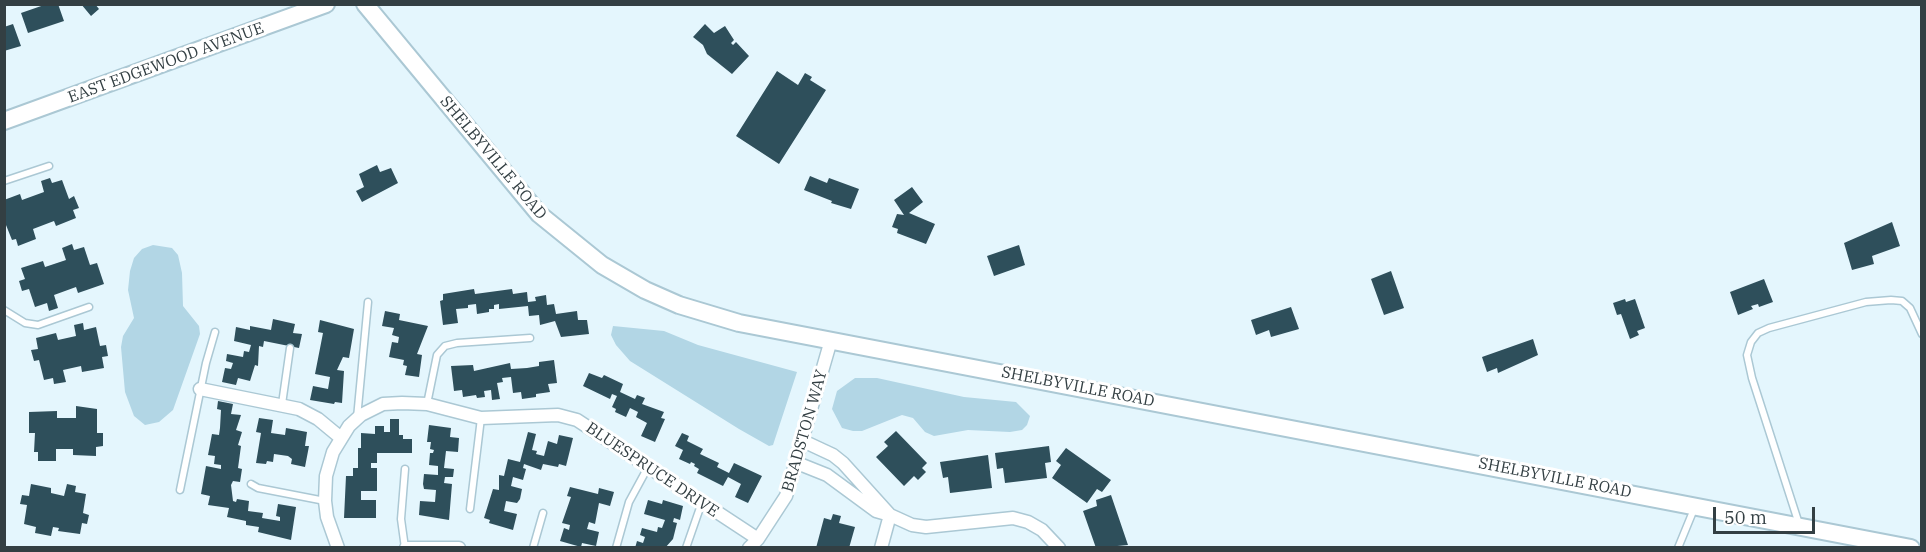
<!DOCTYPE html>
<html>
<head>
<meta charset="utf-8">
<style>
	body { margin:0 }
	#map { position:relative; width:1926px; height:552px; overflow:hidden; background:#e4f6fd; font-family:"IBM Plex Serif",serif }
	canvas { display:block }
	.frame { position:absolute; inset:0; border:6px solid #333f43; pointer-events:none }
	.scale { position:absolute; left:1713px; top:507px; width:102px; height:27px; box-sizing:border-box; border:3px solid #333f43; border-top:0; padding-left:8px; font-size:18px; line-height:21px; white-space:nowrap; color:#333f43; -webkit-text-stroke:4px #fff; paint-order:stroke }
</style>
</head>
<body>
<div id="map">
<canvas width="1926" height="552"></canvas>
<div class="frame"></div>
<div class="scale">50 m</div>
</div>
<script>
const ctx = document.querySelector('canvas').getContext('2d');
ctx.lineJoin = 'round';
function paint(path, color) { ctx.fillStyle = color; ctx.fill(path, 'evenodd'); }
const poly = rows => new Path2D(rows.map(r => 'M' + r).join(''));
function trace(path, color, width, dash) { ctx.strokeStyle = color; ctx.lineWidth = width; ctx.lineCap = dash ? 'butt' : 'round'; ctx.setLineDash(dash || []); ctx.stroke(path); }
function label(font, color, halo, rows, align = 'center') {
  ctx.font = font + ' "IBM Plex Serif",serif'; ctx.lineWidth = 6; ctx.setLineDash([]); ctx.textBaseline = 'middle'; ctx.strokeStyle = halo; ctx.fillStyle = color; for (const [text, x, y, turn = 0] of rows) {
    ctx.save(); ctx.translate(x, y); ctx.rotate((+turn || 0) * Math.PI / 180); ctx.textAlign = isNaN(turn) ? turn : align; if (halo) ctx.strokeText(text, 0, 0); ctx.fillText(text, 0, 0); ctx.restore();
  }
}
const water = poly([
	[153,245,172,248,178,255,182,273,183,306,199,326,200,334,173,410,159,422,145,425,134,416,125,392,121,347,123,336,134,318,128,290,130,271,134,258,142,249],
	[613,326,664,331,698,345,797,372,773,445,769,446,739,429,630,361,616,345,611,335],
	[855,378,877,378,964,397,1016,402,1030,416,1027,425,1022,430,1010,432,968,430,934,436,925,432,913,418,902,415,862,431,853,431,842,428,832,409,837,391]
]);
const building = poly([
	[47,4,58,4,64,21,28,33,21,13],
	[81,4,95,4,99,9,91,16],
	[13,24,21,46,4,51,4,27],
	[705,24,714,33,725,26,734,40,731,43,733,45,736,42,749,56,732,74,707,54,703,45,693,37],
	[777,71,798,85,805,73,812,77,810,80,826,90,779,164,736,136],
	[377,165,380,172,391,168,398,183,362,202,356,191,364,187,359,174],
	[810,176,827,183,829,178,859,189,851,209,831,203,832,201,804,190],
	[50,178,52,183,62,180,69,199,74,196,79,208,73,210,76,218,56,226,54,221,33,229,36,239,18,246,16,239,12,240,4,220,4,200,20,194,22,200,44,192,41,181],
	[912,187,923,202,909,213,935,224,926,244,897,233,898,229,892,227,897,214,904,215,894,200],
	[1892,222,1900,246,1872,256,1874,264,1852,270,1844,243],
	[72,244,74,250,84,247,90,265,97,263,104,284,78,293,76,287,54,295,58,308,49,311,47,303,35,307,29,289,22,291,19,281,25,279,21,268,43,261,45,267,66,260,62,248],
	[1019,245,1025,265,994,276,987,256],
	[1391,271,1404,308,1384,315,1371,279],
	[1764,279,1773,302,1759,307,1758,304,1751,306,1753,309,1738,315,1730,292],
	[474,289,475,294,512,289,513,294,527,292,528,302,536,301,535,297,546,295,547,305,554,304,556,314,577,311,578,320,587,320,589,334,561,337,555,321,540,325,539,315,529,316,528,306,499,309,499,304,494,305,494,309,489,309,489,312,477,314,476,304,468,305,468,308,456,309,458,323,443,325,440,301,443,300,443,294],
	[1625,299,1626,302,1635,299,1645,328,1637,331,1639,335,1630,339,1621,314,1617,315,1613,303],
	[1291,307,1299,329,1271,337,1269,330,1256,335,1251,320],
	[385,311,400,314,399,320,428,326,417,354,422,355,419,377,405,375,407,366,403,365,404,360,389,357,392,342,398,343,399,337,392,335,394,328,382,326],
	[273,319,295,324,293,333,302,334,299,348,264,341,263,347,259,346,258,366,255,365,250,381,238,378,236,385,222,382,225,368,231,369,233,363,226,361,227,354,243,357,244,351,249,352,251,345,234,341,236,327,250,330,250,326,271,330],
	[320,320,354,329,349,358,343,357,337,370,344,371,342,403,335,402,334,404,310,400,313,386,328,389,330,377,315,374,323,333,318,332],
	[83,323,84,330,96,327,100,346,106,345,108,356,102,357,104,368,82,372,81,366,63,370,66,382,54,384,53,378,44,380,39,360,34,361,31,350,38,349,36,338,56,333,58,340,76,336,74,325],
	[1533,339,1538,355,1498,373,1497,368,1487,372,1482,357],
	[554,360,557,383,548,384,550,392,536,394,536,397,522,399,521,392,513,393,511,377,502,378,503,382,497,383,500,399,492,400,491,390,484,391,485,397,477,398,476,395,463,397,462,390,454,391,451,366,473,365,474,371,510,363,511,369,527,368,539,366,539,362],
	[589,373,602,378,604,375,623,384,620,392,635,399,637,395,645,398,642,404,664,412,661,418,665,419,655,442,641,436,647,423,636,417,638,412,630,408,626,417,615,412,616,409,612,407,617,396,612,394,610,399,583,386],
	[218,401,233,404,231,414,241,415,236,430,242,432,238,445,241,446,238,468,242,469,240,482,233,481,231,485,233,501,236,502,237,499,249,501,248,511,263,513,262,518,280,521,280,517,276,516,278,504,296,507,291,540,258,532,259,527,246,525,246,521,227,517,229,508,208,505,210,496,201,494,206,466,221,469,221,465,214,464,215,456,208,455,212,434,219,435,220,428,221,410,217,409],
	[76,406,97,409,97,433,103,433,103,446,96,447,96,456,73,455,73,449,56,449,56,461,38,461,38,452,34,452,35,433,29,433,29,412,57,411,57,418,76,418],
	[259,418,273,420,271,433,285,435,286,428,307,432,305,446,309,446,305,467,291,464,292,459,288,456,274,454,273,462,267,461,266,464,256,463,261,433,256,432],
	[390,419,399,419,399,435,403,435,403,439,412,439,412,453,377,453,377,463,371,463,371,468,377,468,377,491,361,491,361,500,376,500,376,518,344,518,346,476,353,476,353,468,358,468,358,448,361,448,361,433,375,434,375,426,384,426,384,432,390,432],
	[429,425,451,428,450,437,459,438,458,452,446,451,444,468,454,469,453,477,445,477,444,483,452,484,449,520,419,515,420,501,435,502,436,490,424,489,423,484,424,474,438,475,438,466,429,465,430,453,433,453,434,450,430,449,431,442,427,442],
	[896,431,927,463,922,468,926,472,918,480,914,476,904,486,876,457,888,446,884,442],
	[528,432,536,434,532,450,537,451,536,454,544,456,548,441,557,444,559,435,573,438,566,466,559,464,558,467,543,464,541,470,524,464,523,468,526,469,523,480,513,477,511,486,522,489,520,499,517,503,506,501,504,511,517,514,513,530,489,523,490,520,484,518,493,489,499,490,499,475,504,476,508,459,520,462],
	[682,433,689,436,687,441,703,449,700,454,719,463,717,467,729,473,734,463,762,476,748,503,735,497,741,484,728,477,723,486,697,473,699,469,694,466,695,464,691,462,690,464,679,459,683,450,675,446],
	[1049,446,1051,462,1045,463,1047,478,1005,483,1003,468,997,469,995,453],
	[1066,448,1111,480,1102,492,1097,489,1087,503,1052,478,1061,465,1056,461],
	[988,455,992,488,950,493,948,477,943,478,940,462],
	[31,484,51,488,51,493,64,496,67,484,76,486,75,492,86,494,83,513,89,515,87,524,82,523,80,534,58,531,59,528,53,527,51,536,35,533,36,527,24,524,27,505,20,504,22,495,29,496],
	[570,487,598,494,599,488,614,492,610,506,599,503,595,524,589,522,587,529,599,532,596,546,582,543,581,547,560,541,564,528,569,530,570,525,562,523,571,497,567,496],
	[1111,495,1128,545,1096,548,1083,511,1097,506,1096,500],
	[648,500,662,504,663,500,683,506,680,520,674,518,673,522,677,523,673,539,665,548,635,548,637,541,643,543,645,537,640,535,642,528,657,532,658,527,662,528,665,520,644,514],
	[833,514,841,516,839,523,855,527,849,548,816,548,824,518,831,520]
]);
const lane = poly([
	[4,181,49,166],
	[4,310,25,323,38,325,89,307],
	[282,404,290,348],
	[427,404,437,355,445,346,457,343,530,338],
	[357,418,368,302],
	[251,484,258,488,325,501],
	[180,490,206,363,215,332],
	[470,509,481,418],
	[1799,524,1752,378,1747,355,1751,342,1758,333,1769,328,1866,302,1891,300,1902,301,1910,308,1922,334],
	[405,548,401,519,405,469],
	[533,548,543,513],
	[616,548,629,502,648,467],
	[686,548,702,502],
	[1678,548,1694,509]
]);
const street = poly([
	[200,389,299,409,318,419,341,438],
	[797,463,827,475,876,511,890,515,843,463,833,455,803,441],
	[338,548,327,517,325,501,326,476,333,452,349,426,361,415,383,404,402,403,427,404,481,418,558,415,577,420,758,539],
	[406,548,459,548],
	[749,548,758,539,786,496,831,340],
	[881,548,890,515,912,525,926,527,1013,518,1028,522,1042,530,1059,548]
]);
const secondary = poly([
	[365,4,539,214,602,265,645,290,679,305,739,323,1911,548],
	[4,121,326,4]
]);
const streetNames = [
	["EAST EDGEWOOD AVENUE",166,63,-20],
	["SHELBYVILLE ROAD",493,158,50],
	["SHELBYVILLE ROAD",1078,387,11],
	["BRADSTON WAY",805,431,-74],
	["BLUESPRUCE DRIVE",652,470,34],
	["SHELBYVILLE ROAD",1555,478,11]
];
paint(water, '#b2d6e5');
paint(building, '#2e4f5b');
trace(lane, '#abc8d4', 9);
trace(street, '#abc8d4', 15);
trace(secondary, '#abc8d4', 20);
trace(lane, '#fff', 6);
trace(street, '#fff', 12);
trace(secondary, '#fff', 16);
label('16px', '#333f43', '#fff', streetNames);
</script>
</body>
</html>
